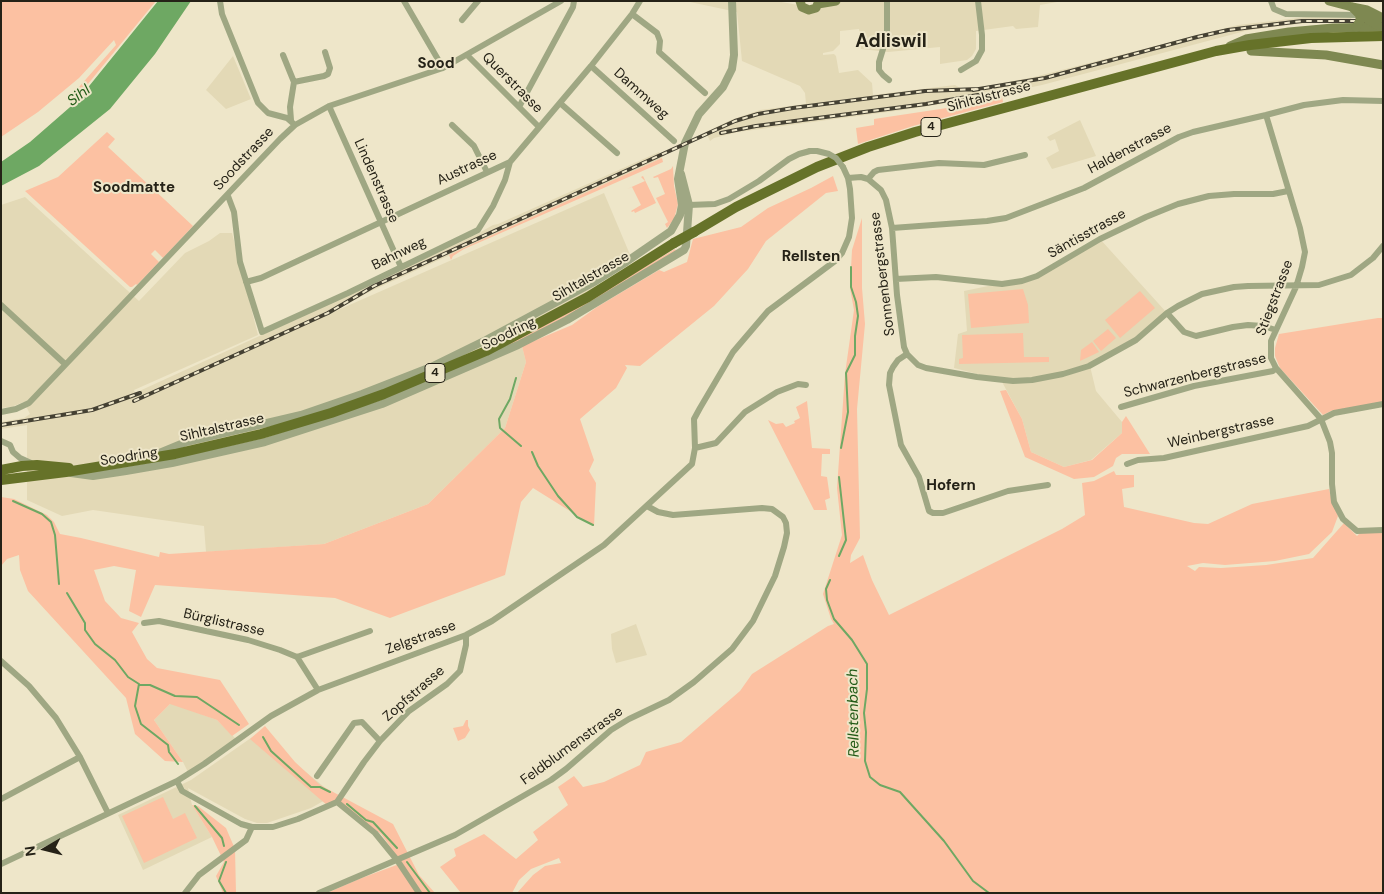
<!DOCTYPE html>
<html>
<head>
<meta charset="utf-8">
<style>
	body { margin:0 }
	#map { position:relative; width:1384px; height:894px; overflow:hidden; background:#eee6c9; font-family:"DM Sans",sans-serif }
	canvas { display:block }
	.frame { position:absolute; inset:0; border:2px solid #252217; pointer-events:none }
	.north { position:absolute; left:20px; top:824px; width:50px; height:50px; -webkit-text-stroke:4px #eee6c9; paint-order:stroke; rotate:262deg; font-size:14px; font-weight:700; line-height:20px; text-align:center; color:#252217 }
	.north::after { content:''; display:block; margin:auto; width:18px; height:22px; background:#252217; clip-path:polygon(50% 0,100% 100%,50% 72%,0 100%) }
</style>
</head>
<body>
<div id="map">
<canvas width="1384" height="894"></canvas>
<div class="frame"></div>
<div class="north">N</div>
</div>
<script>
const ctx = document.querySelector('canvas').getContext('2d');
ctx.lineJoin = 'round';
function paint(path, color) { ctx.fillStyle = color; ctx.fill(path, 'evenodd'); }
const poly = rows => new Path2D(rows.map(r => 'M' + r).join(''));
function trace(path, color, width, dash) { ctx.strokeStyle = color; ctx.lineWidth = width; ctx.lineCap = dash ? 'butt' : 'round'; ctx.setLineDash(dash || []); ctx.stroke(path); }
function label(font, color, halo, rows, align = 'center') {
  ctx.font = font + ' "DM Sans",sans-serif'; ctx.lineWidth = 4; ctx.setLineDash([]); ctx.textBaseline = 'middle'; ctx.strokeStyle = halo; ctx.fillStyle = color; for (const [text, x, y, turn = 0] of rows) {
    ctx.save(); ctx.translate(x, y); ctx.rotate((+turn || 0) * Math.PI / 180); ctx.textAlign = isNaN(turn) ? turn : align; if (halo) ctx.strokeText(text, 0, 0); ctx.fillText(text, 0, 0); ctx.restore();
  }
}
const built = poly([
	[776,1,820,9,824,1,1063,1,1040,5,1038,27,1016,29,1013,26,976,31,976,49,972,56,967,60,940,64,940,47,888,52,861,49,859,29,840,31,840,44,833,51,823,53,823,55,834,54,836,56,839,73,858,70,872,83,873,95,955,85,960,88,977,88,1034,77,1238,25,1306,17,1351,18,1353,22,1306,23,1249,30,1042,85,989,96,910,109,738,132,714,138,710,141,706,132,731,120,760,110,806,104,805,93,800,86,742,61,737,12,690,2],
	[233,56,251,99,226,109,206,90],
	[1080,120,1096,156,1052,169,1046,158,1059,151,1055,139,1050,141,1047,137],
	[659,152,662,158,371,291,329,314,604,193,631,257,522,346,526,362,505,428,428,504,324,544,206,552,204,526,93,510,62,516,27,500,27,425,1,429,1,422,24,418,30,414,24,402,11,407,1,408,1,205,25,197,139,301,185,253,209,241,220,233,232,233,258,335,134,390,135,393,327,305,479,233,493,225,498,224],
	[1100,239,1167,313,1136,340,1090,366,1096,391,1122,422,1122,433,1091,460,1064,467,1031,452,1022,419,1001,380,954,368,958,334,967,331,964,291,1037,276],
	[636,624,647,655,616,663,612,649,611,634],
	[171,703,217,720,237,740,189,774,183,762,154,720],
	[258,733,334,795,311,808,267,823,257,823,245,819,188,788,192,805,212,837,143,870,118,815,191,780]
]);
const green = poly([
	[1,1,156,1,83,90,79,87,116,45,114,40,79,78,38,112,1,137],
	[999,96,1002,96,1003,102,913,126,858,144,856,128,874,125,874,119,947,108],
	[107,132,115,139,108,147,193,226,163,258,155,250,151,254,159,262,137,285,136,284,132,287,130,287,25,191,58,177],
	[662,158,663,162,494,236,464,249,453,256,451,260,449,255,468,246],
	[673,166,674,186,678,204,674,219,667,228,665,224,668,222,656,198,665,194,658,177,654,178,653,177,671,169],
	[643,176,656,203,635,213,634,211,632,212,631,211,641,205,632,187,627,189,645,181,641,177],
	[833,176,838,191,826,193,766,241,748,269,714,306,640,366,625,365,627,368,616,388,580,419,594,460,589,471,596,483,594,526,533,488,521,502,505,575,390,618,335,598,155,585,141,617,129,611,136,570,114,566,94,570,105,601,121,618,139,623,132,632,147,659,157,668,220,680,249,724,232,736,217,720,170,704,154,720,183,762,165,761,135,734,126,698,28,591,20,570,19,555,7,559,1,566,1,497,14,499,47,515,54,522,60,534,81,538,159,557,160,552,169,554,324,544,428,504,505,428,526,362,522,346,572,325,597,307,659,270,664,272,687,262,693,239,741,227,768,208,811,188],
	[862,218,862,288,865,324,857,409,860,538,851,555,850,563,863,555,872,580,889,615,1062,529,1085,515,1082,483,1094,481,1114,471,1116,475,1134,475,1134,487,1122,489,1124,507,1194,523,1208,524,1252,504,1329,489,1332,501,1338,516,1332,532,1309,554,1275,561,1225,565,1203,563,1187,566,1195,571,1199,567,1221,568,1266,565,1313,558,1344,523,1357,536,1360,533,1383,533,1383,893,517,893,533,875,545,866,561,863,559,858,531,869,519,880,512,893,461,893,440,867,456,856,454,849,484,834,516,859,538,840,533,832,568,805,558,787,574,776,583,787,604,782,640,765,646,752,681,742,740,691,752,674,828,626,834,624,831,619,823,594,842,535,837,488,845,374,854,310,850,288,852,250],
	[675,249,676,251,552,325,516,343,502,348,570,312],
	[1023,289,1028,305,1029,323,971,328,968,294],
	[1140,291,1155,308,1120,338,1105,320],
	[1378,318,1383,318,1383,402,1331,411,1323,415,1280,368,1275,356,1275,348,1279,334],
	[1108,329,1116,338,1101,351,1093,341],
	[1023,333,1024,357,1049,357,1049,362,959,364,959,359,963,358,962,335],
	[1092,342,1099,352,1080,361,1081,350],
	[1006,390,1022,419,1031,452,1064,467,1092,460,1122,433,1122,422,1126,416,1150,454,1122,454,1116,458,1113,466,1094,477,1074,479,1025,457,1000,391],
	[807,401,812,448,830,449,830,454,822,454,821,476,827,477,830,498,825,500,827,510,814,510,768,420,776,424,783,423,786,427,795,423,794,421,800,418,796,407],
	[466,720,468,720,468,726,470,730,465,738,458,741,453,728,463,726],
	[265,726,295,762,320,785,393,824,419,875,435,893,327,893,359,879,402,863,381,834,337,802,328,806,250,739],
	[163,797,173,819,185,813,197,838,144,863,122,816],
	[192,805,198,806,226,828,235,849,236,893,223,893,216,876,224,862,212,837]
]);
const water = poly([
	[158,1,191,1,155,54,110,109,39,166,1,186,1,162,30,142,77,101]
]);
const stream = poly([
	[516,378,510,399,499,419,500,428,521,446],
	[841,448,848,412,846,373,855,355,855,336,858,316,856,302,851,287,851,267],
	[532,452,538,466,558,496,577,517,593,525],
	[13,501,42,514,51,522,55,535,59,584],
	[839,556,846,540,839,477],
	[830,580,826,589,827,600,834,619,852,640,867,664,867,689,864,713,866,732,865,761,870,777,880,785,900,792,944,841,973,881,989,893],
	[67,593,85,623,85,630,95,644,115,660,128,677,139,684,135,706,141,724,168,745,169,752,178,764],
	[140,685,150,685,175,696,197,697,239,725],
	[263,737,271,751,311,787,320,787,330,792],
	[347,804,366,820,373,822,397,848],
	[195,806,222,838,224,846],
	[407,862,430,893],
	[226,893,219,881,226,862]
]);
const minor = poly([
	[220,1,222,14,258,103,268,113,287,118,295,125],
	[404,1,443,68],
	[887,1,887,36,879,62,879,70,883,75,889,80],
	[1271,1,1274,9,1286,14,1360,15],
	[632,14,657,33,660,41,659,52,705,93],
	[462,20,478,1],
	[283,55,294,82,290,107,291,120],
	[467,55,539,127],
	[591,66,674,141],
	[961,70,976,61,982,50,982,35,978,1],
	[294,82,324,76,328,74,330,68,325,52],
	[560,103,617,153],
	[329,106,401,267],
	[519,107,573,7,574,1],
	[1266,115,1300,228,1305,252,1302,267,1296,287,1271,341,1271,358,1276,368,1321,419,1330,442,1332,453,1332,484,1334,502,1343,519,1357,531,1383,530],
	[452,125,474,146,487,172],
	[848,178,861,177,868,179,881,190,886,200,892,228,897,295,904,347,907,354,918,365,926,368,977,377,1013,381,1032,380,1063,374,1089,366,1136,340,1167,313,1178,306,1202,294,1234,287,1248,286,1319,285,1351,275,1373,258,1383,246],
	[868,179,874,172,878,170,939,163,984,165,1025,155],
	[228,196,234,212,240,262,262,332,348,293,478,230,493,206,505,180,510,162],
	[689,205,715,204,729,199,759,181,789,159,799,154,810,151],
	[892,228,987,221,1006,218,1084,188,1179,137,1193,132,1266,115,1304,105,1343,100,1383,101],
	[896,279,936,277,1002,284,1022,281,1037,276,1100,239,1146,217,1178,204,1209,196,1234,194,1273,194,1288,191],
	[246,282,261,278,510,162,591,66,632,14,640,1],
	[1,305,65,364],
	[1167,313,1184,332,1196,336,1233,327,1248,325,1263,326,1276,330],
	[907,354,898,360,893,367,890,373,889,385,901,445,919,477,929,511,933,513,943,513,1008,491,1048,485],
	[1121,407,1194,386,1273,371,1276,368],
	[1,412,16,409,29,403,280,139,295,125,329,106,443,68,561,1],
	[1,441,10,445,13,452,20,458,31,463],
	[695,448,716,443,745,412,777,392,798,384,806,385],
	[1127,464,1138,460,1164,458,1308,426,1334,413,1383,404],
	[144,623,159,621,248,640,280,650,297,657,370,631],
	[297,657,318,690],
	[1,661,29,686,56,718,80,757,108,813],
	[317,776,354,723,362,722,380,741],
	[177,781,182,791,241,824,252,827,273,827,298,819,337,802,364,762,380,741,409,711,447,684,460,671,466,645,466,635],
	[1,799,80,757],
	[337,802,375,833,397,860,419,893],
	[1,864,177,781,204,764,271,716,318,690,466,635,492,621,604,545,692,464,695,448,694,419,700,408,733,352,768,311,835,261,842,253,849,237,852,218,850,189,848,178,843,167],
	[185,893,199,875,246,840,252,827],
	[319,893,455,835,551,780,566,769,611,730,629,719,669,700,694,682,732,649,753,621,775,576,784,547,787,533,786,523,783,517,772,509,762,508,673,515,658,512,647,506]
]);
const tertiary = poly([
	[157,454,186,442,301,415,362,394,431,367,486,340,594,282,626,262,671,231,680,215,682,205,678,179,685,143,699,114,723,87,732,69,734,55,732,1],
	[71,473,93,476,126,471,172,463,265,442,382,404,518,345,567,320,684,250,686,246,689,205,681,174]
]);
const secondary = poly([
	[800,1,802,7,809,10,816,8,819,1],
	[1329,1,1352,7],
	[818,4,836,1],
	[1230,46,1246,39,1289,32,1333,28,1383,27],
	[1251,51,1326,55,1383,65]
]);
const primary = poly([
	[694,232,736,207,817,167,868,147,915,132,1216,51,1250,45,1311,38,1383,36],
	[1,470,22,466,37,465,69,468],
	[1,480,66,472,175,454,261,434,331,413,384,394,486,351,588,297,674,243]
]);
const rail = poly([
	[973,90,1045,78,1197,37,1228,30,1302,21,1383,21],
	[721,133,756,126,926,104,978,95],
	[134,401,328,313,374,286,735,121,758,114,793,108,925,91,979,89],
	[1,425,92,410,140,393]
]);
const minorBridge = poly([
	[810,151,817,151,829,154,836,158,843,167]
]);
const secondaryBridge = poly([
	[1352,7,1360,15,1379,26],
	[1352,7,1367,10,1383,18],
	[1356,27,1360,21,1360,15]
]);
const primaryBridge = poly([
	[674,243,694,232]
]);
const shields = [
	[931,127,20],
	[435,373,20]
];
const shieldNames = [
	["4",931,127],
	["4",435,373]
];
const streetNames = [
	["Querstrasse",512,83,45],
	["Dammweg",641,94,42],
	["Sihltalstrasse",989,97,-15],
	["Haldenstrasse",1130,149,-28],
	["Soodstrasse",244,159,-47],
	["Austrasse",467,168,-25],
	["Lindenstrasse",376,181,66],
	["Säntisstrasse",1087,234,-29],
	["Bahnweg",399,254,-26],
	["Sonnenbergstrasse",883,274,-97],
	["Sihltalstrasse",591,277,-30],
	["Stiegstrasse",1275,298,-69],
	["Soodring",509,334,-26],
	["Schwarzenbergstrasse",1195,376,-14],
	["Sihltalstrasse",222,428,-13],
	["Weinbergstrasse",1221,432,-13],
	["Soodring",129,457,-9],
	["Bürglistrasse",224,623,13],
	["Zelgstrasse",421,638,-20],
	["Zopfstrasse",414,694,-41],
	["Feldblumenstrasse",572,746,-36]
];
const neighbourhoodNames = [
	["Sood",436,64],
	["Soodmatte",134,188],
	["Rellsten",811,257],
	["Hofern",951,486]
];
const waterNames = [
	["Sihl",79,96,-37],
	["Rellstenbach",854,713,-91]
];
const districtNames = [
	["Adliswil",891,42]
];
paint(built, '#e3d9b6');
paint(green, '#fcc1a2');
paint(water, '#6ea863');
trace(stream, '#6ea863', 2);
trace(minor, '#9fa783', 6);
trace(tertiary, '#9fa783', 8);
trace(secondary, '#7e8851', 9);
trace(primary, '#667229', 10);
trace(rail, '#454133', 4);
trace(rail, '#eee6c9', 2, [5.5]);
trace(minorBridge, '#9fa783', 6);
trace(secondaryBridge, '#7e8851', 9);
trace(primaryBridge, '#667229', 10);
for (const [x, y, w] of shields) { const box = new Path2D(); box.roundRect(x - w / 2, y - 9.5, w, 19, 4); ctx.fillStyle = '#eee6c9'; ctx.fill(box); trace(box, '#252217', 1); }
label('bold 12px', '#252217', null, shieldNames);
label('14px', '#252217', '#eee6c9', streetNames);
label('bold 15px', '#252217', '#eee6c9', neighbourhoodNames);
label('italic 15px', '#225b17', '#eee6c9', waterNames);
label('bold 19px', '#252217', '#eee6c9', districtNames);
</script>
</body>
</html>
